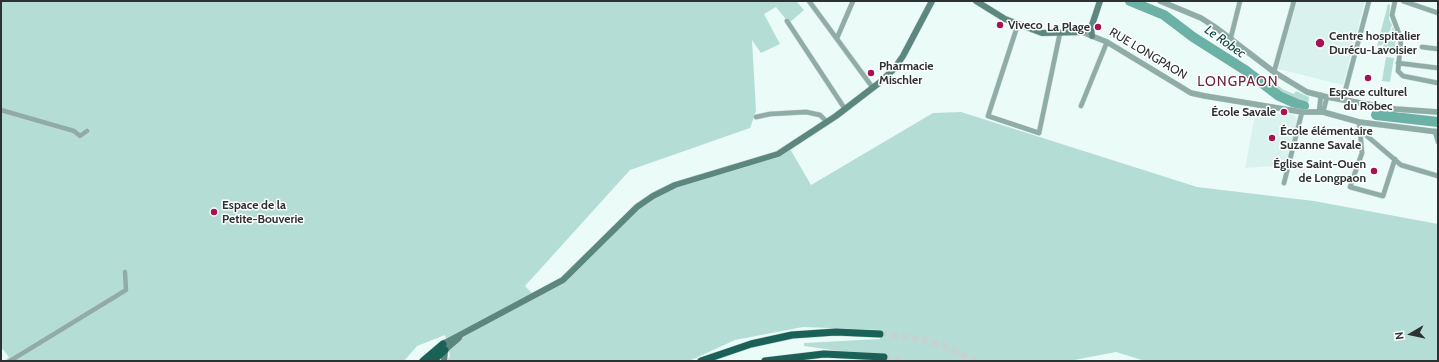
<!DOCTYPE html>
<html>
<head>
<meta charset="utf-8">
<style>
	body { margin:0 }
	#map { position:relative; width:1439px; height:362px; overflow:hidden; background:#ebfbf8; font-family:Cabin,sans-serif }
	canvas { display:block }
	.frame { position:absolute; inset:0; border:2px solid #2c3231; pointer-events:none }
	.north { position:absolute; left:1391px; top:314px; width:40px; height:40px; -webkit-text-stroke:3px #fff; paint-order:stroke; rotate:261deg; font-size:11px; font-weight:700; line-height:16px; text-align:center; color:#2c3231 }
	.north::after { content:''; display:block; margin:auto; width:14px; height:18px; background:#2c3231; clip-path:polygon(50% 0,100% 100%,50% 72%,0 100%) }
</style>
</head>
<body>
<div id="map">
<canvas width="1439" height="362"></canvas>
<div class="frame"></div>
<div class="north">N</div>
</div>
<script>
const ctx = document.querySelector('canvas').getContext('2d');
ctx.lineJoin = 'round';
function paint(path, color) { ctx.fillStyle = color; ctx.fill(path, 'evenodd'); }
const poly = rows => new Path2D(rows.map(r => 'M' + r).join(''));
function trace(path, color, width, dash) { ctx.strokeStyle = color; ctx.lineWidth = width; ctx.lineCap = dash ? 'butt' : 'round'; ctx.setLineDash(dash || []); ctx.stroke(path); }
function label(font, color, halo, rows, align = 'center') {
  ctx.font = font + ' Cabin,sans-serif'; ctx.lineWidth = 3; ctx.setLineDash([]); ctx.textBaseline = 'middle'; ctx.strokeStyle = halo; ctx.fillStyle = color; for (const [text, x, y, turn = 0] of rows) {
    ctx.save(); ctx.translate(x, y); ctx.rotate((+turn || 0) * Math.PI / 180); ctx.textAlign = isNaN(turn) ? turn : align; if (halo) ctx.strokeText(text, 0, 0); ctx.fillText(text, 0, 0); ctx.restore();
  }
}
const built = poly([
	[1297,1,1365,1,1343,85,1278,69],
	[1256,110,1294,115,1296,119,1299,119,1286,168,1275,166,1245,168]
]);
const green = poly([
	[1,1,796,1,804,10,789,23,776,7,764,14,780,44,761,53,752,40,756,111,750,128,630,170,525,286,534,295,567,276,608,234,663,190,746,167,789,147,811,185,933,113,961,112,1197,187,1314,201,1438,224,1438,361,1145,361,1116,352,1069,361,884,361,885,354,840,351,804,346,804,343,880,339,880,330,803,327,735,340,689,361,447,361,450,356,445,335,417,346,404,361,4,361,9,357,1,347],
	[1388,4,1390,5,1389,19,1392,25,1386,40,1382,45,1377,46],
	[1393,27,1396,38,1394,55,1387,54,1383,46],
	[1386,57,1394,58,1390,82,1382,81],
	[1270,80,1284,90,1294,94,1296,91,1309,97,1308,105,1297,104,1279,95,1266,85]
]);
const river = poly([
	[1130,1,1164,15,1193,37,1245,70,1279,96,1297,104,1304,106],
	[1376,115,1438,122]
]);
const trunkTunnel = poly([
	[880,334,921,339,942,345,977,361],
	[884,357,906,361]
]);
const minor = poly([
	[809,1,873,88],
	[1395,1,1392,15,1401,39,1398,71,1403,76,1438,83],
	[1403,1,1438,13],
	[787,21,845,109],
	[1018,24,988,116,1039,133,1060,33],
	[1231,37,1240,1],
	[837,38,853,1],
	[1422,47,1438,49],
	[1398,63,1438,68],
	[1274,72,1294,1],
	[1343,99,1369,1],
	[1081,106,1107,42],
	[1,110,74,131,80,136,87,131],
	[1319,112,1321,95],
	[1323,112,1327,97],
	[756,117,770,114,806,112,820,115,827,122],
	[1359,122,1360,130,1401,165,1438,176],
	[1360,130,1362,153,1350,187,1383,196,1395,159],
	[1435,131,1438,142],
	[1284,183,1302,112],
	[10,361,126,290,125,272]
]);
const tertiary = poly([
	[1160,1,1201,18,1215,27,1274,72,1307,92,1327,97,1395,109,1438,112],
	[1082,32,1107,42,1191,93,1205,96,1302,112,1323,112,1359,122,1438,132]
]);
const secondary = poly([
	[976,1,1005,19,1042,33,1082,32,1091,28],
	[1092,36,1091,28,1100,1],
	[445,350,459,338],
	[444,361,445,350,443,344,563,280,637,207,653,196,675,185,778,154,836,116,879,83,894,69,903,56,932,1]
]);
const trunk = poly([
	[423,361,443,344],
	[433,361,445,350],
	[701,361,751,344,792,335,836,332,880,334],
	[765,361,824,354,884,357]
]);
const markers = [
	[1000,25,4,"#a51353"],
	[1098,27,4,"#a51353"],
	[1320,43,5,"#a51353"],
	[871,73,4,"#a51353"],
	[1368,78,4,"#a51353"],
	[1284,112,4,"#a51353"],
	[1272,138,4,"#a51353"],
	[1374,171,4,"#a51353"],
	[214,212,4,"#a51353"]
];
const poiNames = [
	["Viveco",1008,25],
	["La Plage",1090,27,"right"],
	["Centre hospitalier",1329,36],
	["Durécu-Lavoisier",1329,50],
	["Pharmacie",879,66],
	["Mischler",879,80],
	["Espace culturel",1368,92,"center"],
	["du Robec",1368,106,"center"],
	["École Savale",1276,112,"right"],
	["École élémentaire",1280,131],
	["Suzanne Savale",1280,145],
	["Église Saint-Ouen",1366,164,"right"],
	["de Longpaon",1366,178,"right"],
	["Espace de la",222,205],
	["Petite-Bouverie",222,219]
];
const streetNames = [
	["RUE LONGPAON",1148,54,31]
];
const waterNames = [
	["Le Robec",1225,42,35]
];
const quarterNames = [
	["LONGPAON",1238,82]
];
paint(built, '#d9f2ed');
paint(green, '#b4ded5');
trace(river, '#6cb1a5', 10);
trace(trunkTunnel, '#c5d3d0', 7, [7, 3.5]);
trace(minor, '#c9d7d4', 5.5);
trace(tertiary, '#c9d7d4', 6);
trace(secondary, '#c9d7d4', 7);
trace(trunk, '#c9d7d4', 8);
trace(minor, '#8faca6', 4.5);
trace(tertiary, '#8faca6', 5.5);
trace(secondary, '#5c877f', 6);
trace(trunk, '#1a6258', 7);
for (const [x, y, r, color] of markers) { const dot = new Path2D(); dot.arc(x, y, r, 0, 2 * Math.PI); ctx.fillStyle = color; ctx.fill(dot); trace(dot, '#fff', 1.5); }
label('bold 12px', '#2c3231', '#fff', poiNames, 'left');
label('12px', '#2c3231', '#fff', streetNames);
label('italic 13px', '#0a4941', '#fff', waterNames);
ctx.letterSpacing = '1px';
label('14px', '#69253c', '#fff', quarterNames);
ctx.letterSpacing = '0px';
</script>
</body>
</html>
